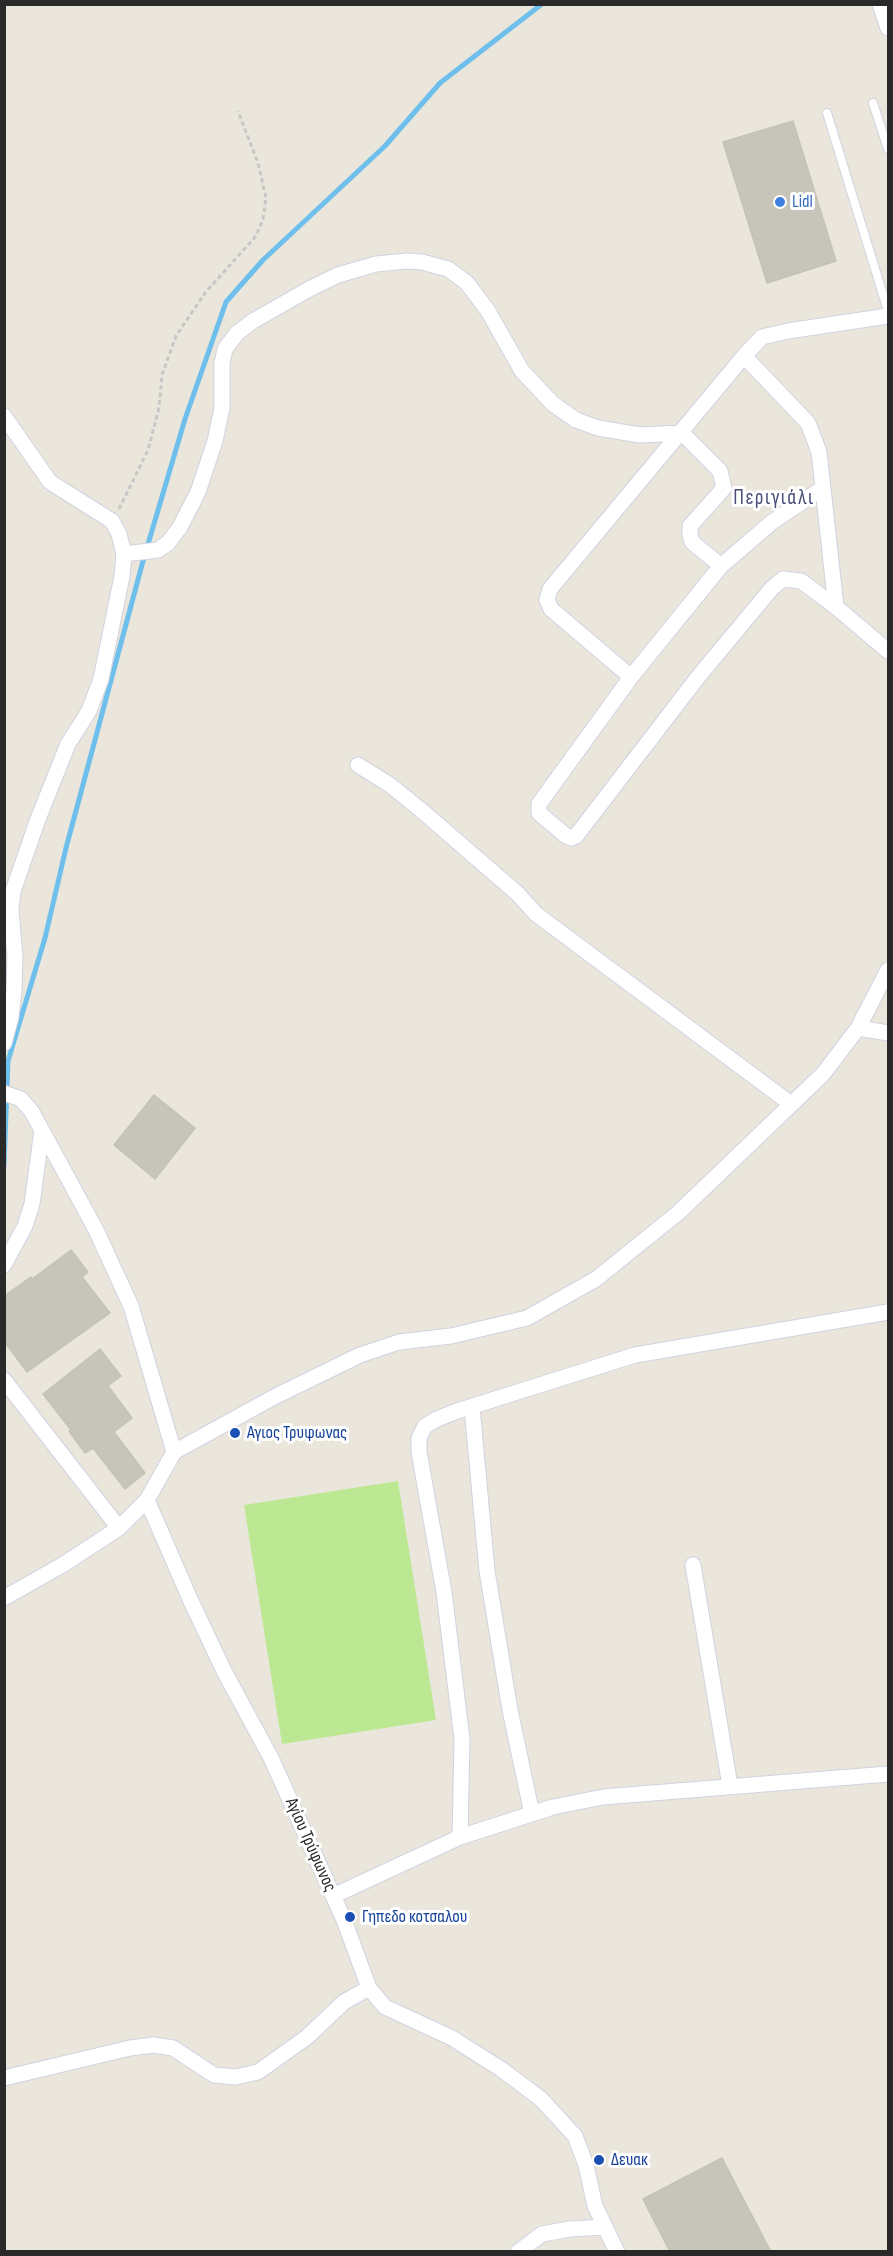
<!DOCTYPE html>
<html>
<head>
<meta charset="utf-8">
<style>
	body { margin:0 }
	#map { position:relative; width:893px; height:2256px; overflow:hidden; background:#ebe6db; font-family:"Sofia Sans Condensed",sans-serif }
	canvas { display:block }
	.frame { position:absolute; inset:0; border:6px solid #292929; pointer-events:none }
</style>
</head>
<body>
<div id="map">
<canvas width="893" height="2256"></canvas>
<div class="frame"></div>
</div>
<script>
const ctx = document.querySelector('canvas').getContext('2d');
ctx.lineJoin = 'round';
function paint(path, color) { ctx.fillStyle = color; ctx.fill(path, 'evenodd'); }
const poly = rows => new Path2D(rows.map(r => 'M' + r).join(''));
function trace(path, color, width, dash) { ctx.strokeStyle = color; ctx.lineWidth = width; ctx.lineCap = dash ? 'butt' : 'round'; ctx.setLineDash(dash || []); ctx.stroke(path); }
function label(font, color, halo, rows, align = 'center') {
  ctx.font = font + ' "Sofia Sans Condensed",sans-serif'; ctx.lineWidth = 6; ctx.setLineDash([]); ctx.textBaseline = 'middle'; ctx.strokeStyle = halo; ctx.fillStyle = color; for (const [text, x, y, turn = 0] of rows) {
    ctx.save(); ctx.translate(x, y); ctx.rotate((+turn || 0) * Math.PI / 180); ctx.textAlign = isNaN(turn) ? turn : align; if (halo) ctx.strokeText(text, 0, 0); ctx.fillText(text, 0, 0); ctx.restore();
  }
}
const pitch = poly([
	[398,1481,436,1720,282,1744,244,1505]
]);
const stream = poly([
	[4,1166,8,1061,45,938,66,848,143,561,185,419,226,302,263,260,385,146,440,83,542,4]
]);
const building = poly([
	[793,121,836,261,767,283,723,142,793,121],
	[154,1095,195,1128,155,1179,114,1145,154,1095],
	[71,1250,88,1272,82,1277,110,1313,27,1372,4,1341,4,1296,31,1277,32,1279,71,1250],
	[100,1349,121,1376,108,1386,132,1418,114,1432,145,1473,125,1489,93,1448,85,1453,69,1431,71,1430,43,1394,100,1349],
	[722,2158,771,2252,670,2252,643,2199,722,2158]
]);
const path = poly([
	[119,509,148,450,159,408,162,375,176,336,205,293,256,236,263,219,266,198,258,163,238,111]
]);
const service = poly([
	[873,103,888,149],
	[827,113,888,311]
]);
const minor = poly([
	[880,4,888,28],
	[744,356,808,423,819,452,836,607],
	[4,416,50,482,112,521,119,534,124,554,122,576,101,679,89,711,68,744,38,819,13,891,11,910,15,957,14,990,11,1017,4,1043],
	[823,488,772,522,721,566,631,677,539,804,539,813,565,835,571,838,576,836,698,677,772,588,783,579,801,581,836,607,888,651],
	[124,554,158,550,168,543,180,527,198,492,215,441,222,408,222,363,225,349,237,333,253,321,311,288,338,275,376,264,407,261,422,262,448,269,467,283,488,311,522,371,553,404,576,420,598,428,640,435,682,433,720,471,724,488,690,526,690,534,692,542,721,566],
	[631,677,551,609,547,600,550,589,744,356,762,337,788,331,888,316],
	[358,765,390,785,421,810,518,894,536,914,791,1104],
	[858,1028,888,1033],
	[4,1093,21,1099,32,1112,96,1230,131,1306,174,1452],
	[4,1265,25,1226,32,1204,42,1130],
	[4,1380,119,1528],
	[472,1407,487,1571,510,1710,532,1814],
	[693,1565,730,1786],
	[4,1598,64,1564,119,1528,147,1500],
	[460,1837,462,1739,444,1592,419,1452,419,1438,425,1426,437,1419,457,1411,635,1355,888,1312],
	[333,1896,460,1837,553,1807,603,1797,888,1774],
	[4,2078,130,2048,154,2045,173,2048,214,2075,236,2077,258,2072,307,2037,344,2002,369,1988],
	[518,2252,542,2234,570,2229,605,2227],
	[617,2252,595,2206,586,2165,575,2136,541,2099,501,2069,452,2038,385,2007,369,1988,344,1920,271,1758,224,1671,190,1599,147,1500,174,1452,274,1397,360,1355,399,1342,451,1336,527,1318,596,1279,678,1213,823,1074,858,1028,888,970]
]);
const markers = [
	[780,202,6,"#3f7fe0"],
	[235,1433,6,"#1a4fb4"],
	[350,1917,6,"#1a4fb4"],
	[599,2160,6,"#1a4fb4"]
];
const shopNames = [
	["Lidl",792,202]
];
const transitNames = [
	["Αγιος Τρυφωνας",247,1433],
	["Γηπεδο κοτσαλου",362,1917],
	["Δευακ",611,2160]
];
const streetNames = [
	["Αγίου Τρύφωνος",310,1845,66]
];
const quarterNames = [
	["Περιγιάλι",774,499]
];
paint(pitch, '#bce894');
trace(stream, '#6fbfec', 5);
paint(building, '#c7c4ba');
trace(building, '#c6c2b5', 1.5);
trace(service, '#d0d2e2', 10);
trace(minor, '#d0d2e2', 17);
trace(path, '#c7c7c7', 3, [4.5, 3]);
trace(service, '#fff', 8);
trace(minor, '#fff', 15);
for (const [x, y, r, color] of markers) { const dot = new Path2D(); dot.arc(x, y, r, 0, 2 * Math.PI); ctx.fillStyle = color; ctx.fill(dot); trace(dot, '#fff', 2); }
label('18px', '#366cbe', '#fff', shopNames, 'left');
label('18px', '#164399', '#fff', transitNames, 'left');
label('18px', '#292929', '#fff', streetNames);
ctx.letterSpacing = '1.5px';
label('21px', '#4a4e79', '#fff', quarterNames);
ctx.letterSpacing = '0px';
</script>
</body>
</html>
